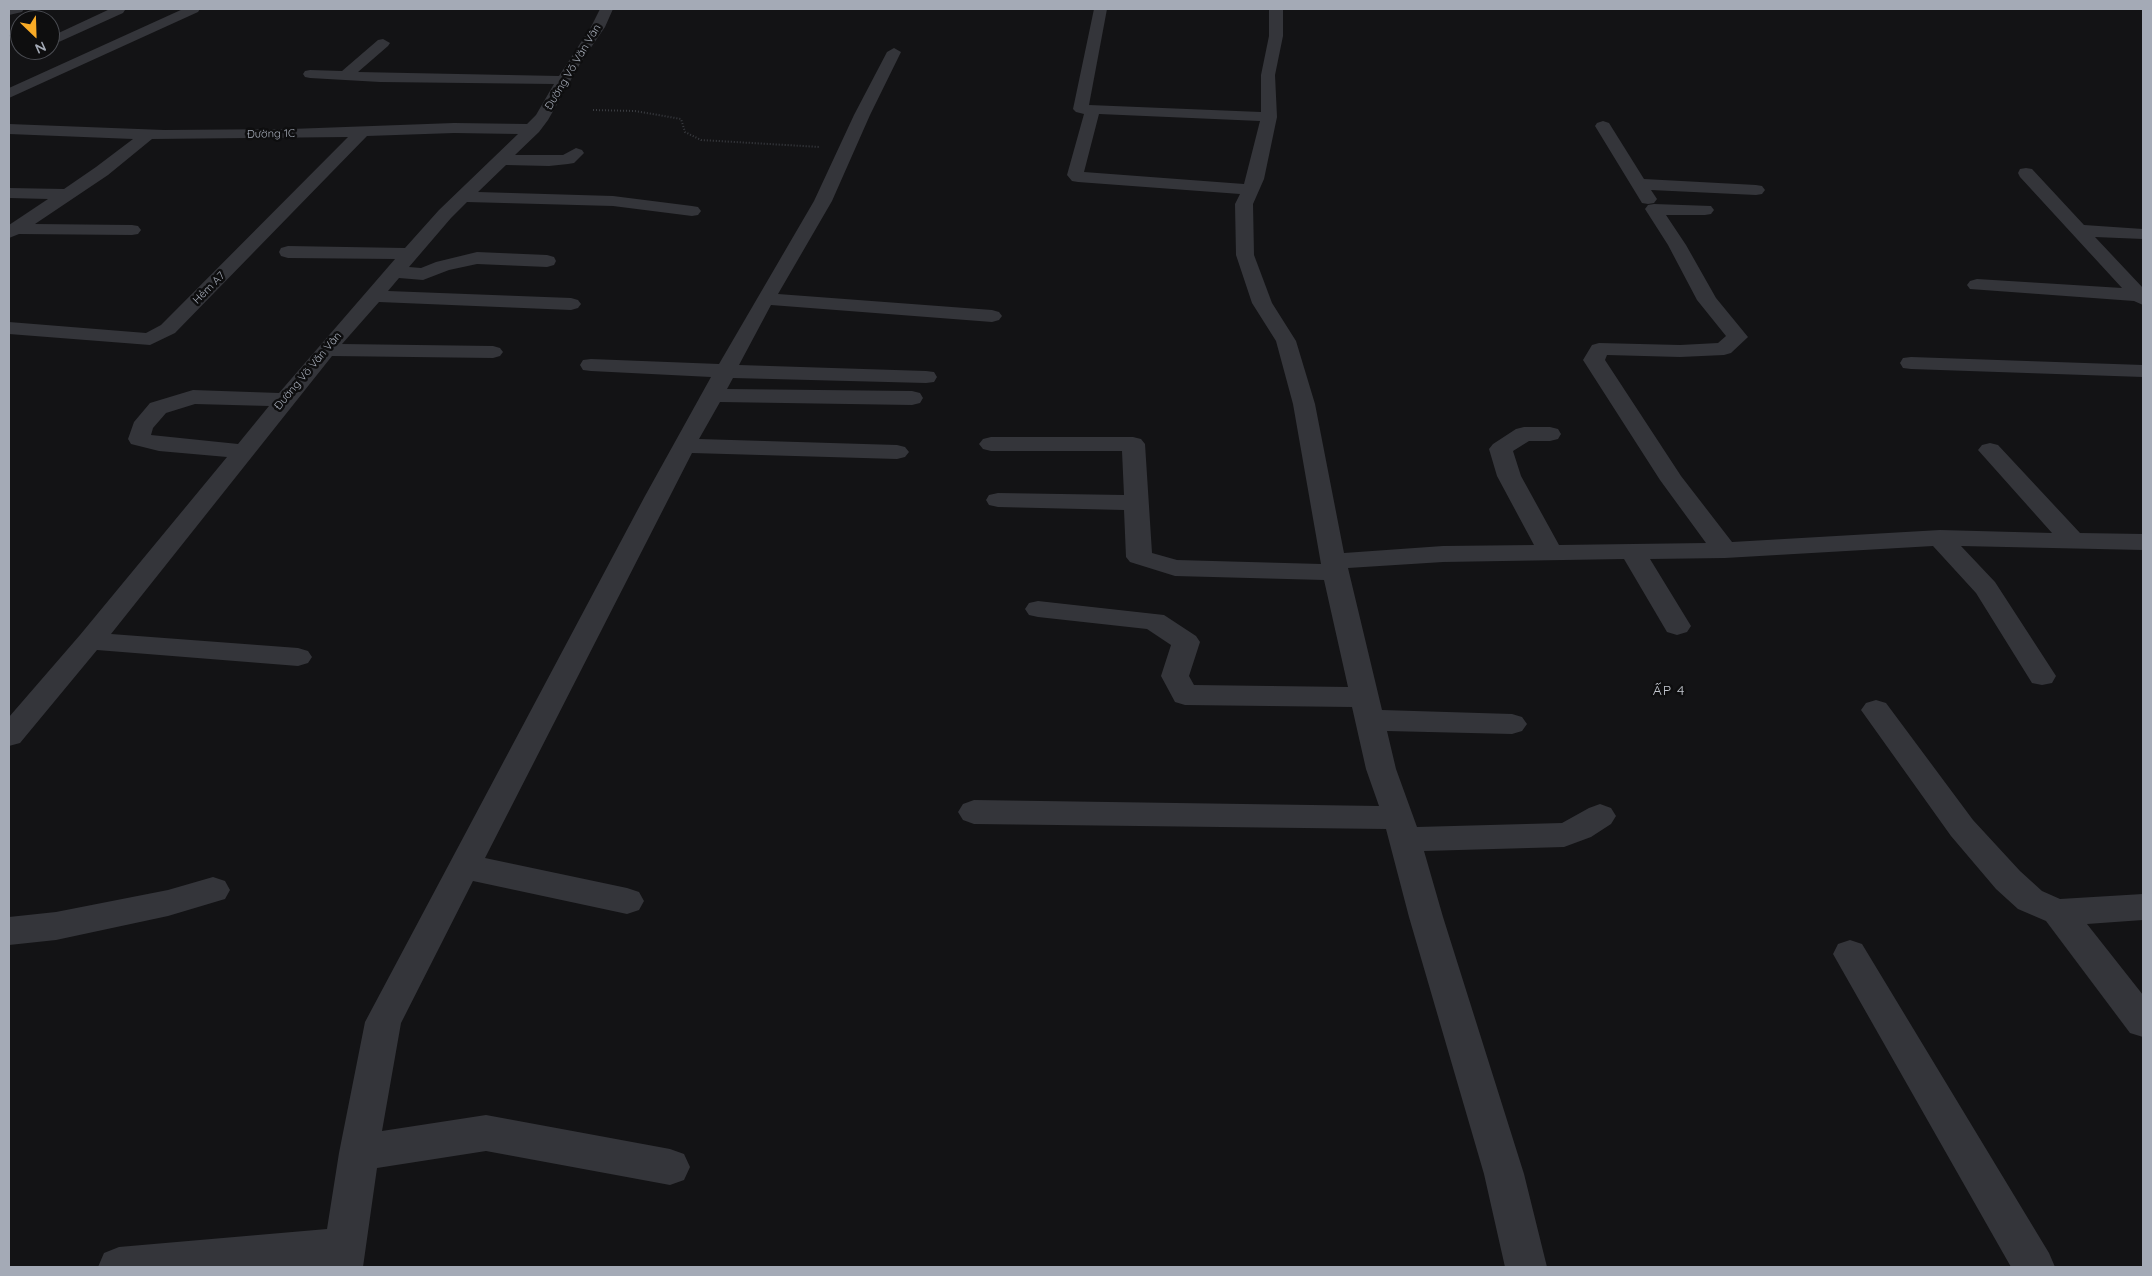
<!DOCTYPE html>
<html>
<head>
<meta charset="utf-8">
<style>
	body { margin:0 }
	#map { position:relative; width:2152px; height:1276px; overflow:hidden; background:#131315; font-family:Quicksand,sans-serif }
	canvas { display:block }
	.frame { position:absolute; inset:0; border:10px solid #a4aab6; pointer-events:none }
	.north { position:absolute; left:10px; top:10px; width:50px; height:50px; box-sizing:border-box; background:#0e0e0f; border:1px solid #4a4c52; border-radius:50%; rotate:156deg; font-size:14px; font-weight:700; line-height:20px; text-align:center; color:#a4aab6 }
	.north::after { content:''; display:block; margin:auto; width:18px; height:22px; background:#f9ab26; clip-path:polygon(50% 0,100% 100%,50% 72%,0 100%) }
</style>
</head>
<body>
<div id="map">
<canvas width="2152" height="1276"></canvas>
<div class="frame"></div>
<div class="north">N</div>
</div>
<script>
const ctx = document.querySelector('canvas').getContext('2d');
ctx.lineJoin = 'round';
const poly = rows => new Path2D(rows.map(r => 'M' + r).join(''));
function trace(path, color, width, dash) { ctx.strokeStyle = color; ctx.lineWidth = width; ctx.lineCap = dash ? 'butt' : 'round'; ctx.setLineDash(dash || []); ctx.stroke(path); }
function paint(path, color) { ctx.fillStyle = color; ctx.fill(path, 'evenodd'); }
function label(font, color, halo, rows, align = 'center') {
  ctx.font = font + ' Quicksand,sans-serif'; ctx.lineWidth = 5; ctx.setLineDash([]); ctx.textBaseline = 'middle'; ctx.strokeStyle = halo; ctx.fillStyle = color; for (const [text, x, y, turn = 0] of rows) {
    ctx.save(); ctx.translate(x, y); ctx.rotate((+turn || 0) * Math.PI / 180); ctx.textAlign = isNaN(turn) ? turn : align; if (halo) ctx.strokeText(text, 0, 0); ctx.fillText(text, 0, 0); ctx.restore();
  }
}
const path = poly([
	[593,110,635,111,681,119,685,132,701,140,820,147]
]);
const minor = poly([
	[9,9,24,9,22,12,9,15,9,9],
	[110,9,125,10,123,13,50,46,50,37,110,9],
	[183,9,200,9,198,12,9,98,9,88,183,9],
	[600,9,613,9,605,27,581,62,548,120,539,132,515,155,563,155,576,148,582,150,584,153,574,163,568,164,549,166,506,165,478,192,613,196,692,206,698,207,701,211,698,215,692,216,613,206,467,202,451,218,409,267,421,268,436,262,477,252,547,255,554,257,556,261,554,265,547,267,477,264,449,270,423,280,399,278,388,291,571,298,578,300,581,304,578,308,571,310,379,302,342,344,493,346,500,348,503,352,500,356,493,358,332,356,111,634,298,648,308,651,312,657,308,663,298,666,97,650,20,743,9,746,9,717,80,635,227,457,159,451,131,444,128,439,134,422,150,403,193,390,279,393,395,259,288,258,281,256,279,252,281,248,288,246,405,248,439,210,518,134,454,133,367,136,175,333,150,345,9,334,9,322,146,333,161,325,348,137,152,139,108,175,35,224,132,225,138,226,141,230,138,234,132,235,19,234,9,238,9,225,48,199,9,198,9,188,64,189,96,167,133,139,9,134,9,124,164,130,291,129,454,123,527,124,536,115,554,84,380,82,310,78,305,77,303,74,305,71,310,70,342,71,378,40,383,39,390,43,388,46,358,72,559,76,591,27,600,9],
	[195,404,269,406,238,444,151,435,153,428,166,413,195,404],
	[1094,9,1107,9,1089,105,1261,112,1261,75,1269,36,1269,9,1283,9,1283,36,1275,75,1277,117,1264,179,1253,204,1254,255,1272,303,1296,341,1315,404,1344,553,1443,546,1534,545,1497,476,1489,449,1493,444,1516,429,1524,427,1550,427,1558,429,1561,434,1558,439,1550,441,1529,441,1513,451,1521,476,1559,545,1706,543,1660,480,1583,360,1592,345,1599,343,1680,345,1718,343,1726,336,1697,300,1668,245,1645,209,1648,205,1654,204,1711,206,1714,210,1711,214,1705,215,1666,215,1686,245,1716,298,1748,337,1731,353,1724,355,1680,357,1607,355,1605,360,1681,476,1732,542,1940,530,2052,533,1978,450,1982,445,1990,443,1998,445,2080,533,2143,534,2143,550,1961,546,1995,582,2056,676,2052,683,2042,685,2032,683,1976,593,1933,546,1725,558,1650,559,1691,626,1687,632,1677,635,1667,632,1624,559,1443,562,1348,568,1382,710,1512,714,1522,717,1527,724,1522,731,1512,734,1387,731,1396,769,1417,827,1562,823,1589,808,1600,804,1611,808,1616,816,1611,824,1591,837,1564,847,1424,851,1443,917,1524,1174,1547,1267,1505,1267,1484,1174,1409,917,1386,829,974,824,963,820,958,812,963,804,974,800,1379,806,1366,769,1352,707,1185,705,1175,702,1161,676,1171,645,1147,629,1038,617,1029,615,1025,609,1029,603,1038,601,1164,615,1196,636,1200,642,1189,676,1194,685,1348,687,1324,580,1175,576,1130,562,1126,557,1124,510,998,507,989,505,986,500,989,495,998,493,1124,495,1122,451,991,451,983,449,979,444,983,439,991,437,1133,437,1141,439,1145,444,1152,553,1177,560,1321,564,1293,404,1276,341,1252,303,1236,255,1235,204,1240,194,1078,182,1072,181,1067,175,1084,114,1076,112,1073,109,1094,9],
	[1099,114,1260,121,1244,184,1084,172,1099,114],
	[894,48,901,52,870,115,832,201,778,294,992,310,999,312,1002,316,999,320,992,322,771,305,739,365,926,371,934,372,937,377,934,382,926,383,733,378,727,389,912,391,920,393,923,398,920,403,912,405,720,402,699,439,897,445,905,447,909,452,905,457,897,459,692,453,485,858,627,888,639,892,644,901,639,910,627,914,473,881,401,1023,382,1131,486,1115,670,1149,684,1154,690,1167,684,1180,670,1185,486,1151,377,1168,363,1267,98,1267,104,1253,119,1247,327,1229,339,1153,365,1022,645,496,711,377,591,371,583,370,580,365,583,360,591,359,719,364,814,201,854,115,887,52,894,48],
	[1603,121,1609,123,1644,179,1756,185,1762,186,1765,190,1762,194,1756,195,1651,190,1657,199,1654,203,1648,204,1642,203,1595,126,1597,123,1603,121],
	[2026,168,2032,169,2084,225,2143,229,2143,239,2095,237,2143,288,2143,305,2134,301,1970,289,1967,285,1970,281,1977,279,2122,288,2020,177,2018,173,2020,169,2026,168],
	[1911,357,2143,365,2143,377,1911,369,1903,368,1900,363,1903,358,1911,357],
	[1876,700,1886,703,1973,820,2020,871,2042,891,2060,899,2143,894,2143,920,2087,924,2143,995,2143,1037,2130,1033,2046,921,2018,909,1996,889,1951,836,1861,710,1866,703,1876,700],
	[213,877,225,881,230,890,225,899,168,916,56,940,9,945,9,917,56,912,168,890,213,877],
	[1850,940,1862,944,2049,1253,2055,1267,2011,1267,1833,954,1838,944,1850,940]
]);
const farStreetnames = [
	["Đường Võ Văn Vân",573,67,-59],
	["Đường 1C",271,134,-1],
	["Hẻm A7",209,288,-45],
	["Đường Võ Văn Vân",308,371,-50]
];
const neighbourhoodNames = [
	["ẤP 4",1669,691]
];
trace(path, '#3a3c41', 2, [1, 2]);
paint(minor, '#34353a');
label('11px', '#a4aab6', '#0e0e0f', farStreetnames);
ctx.letterSpacing = '1px';
label('14px', '#c5c9d1', '#0e0e0f', neighbourhoodNames);
ctx.letterSpacing = '0px';
</script>
</body>
</html>
